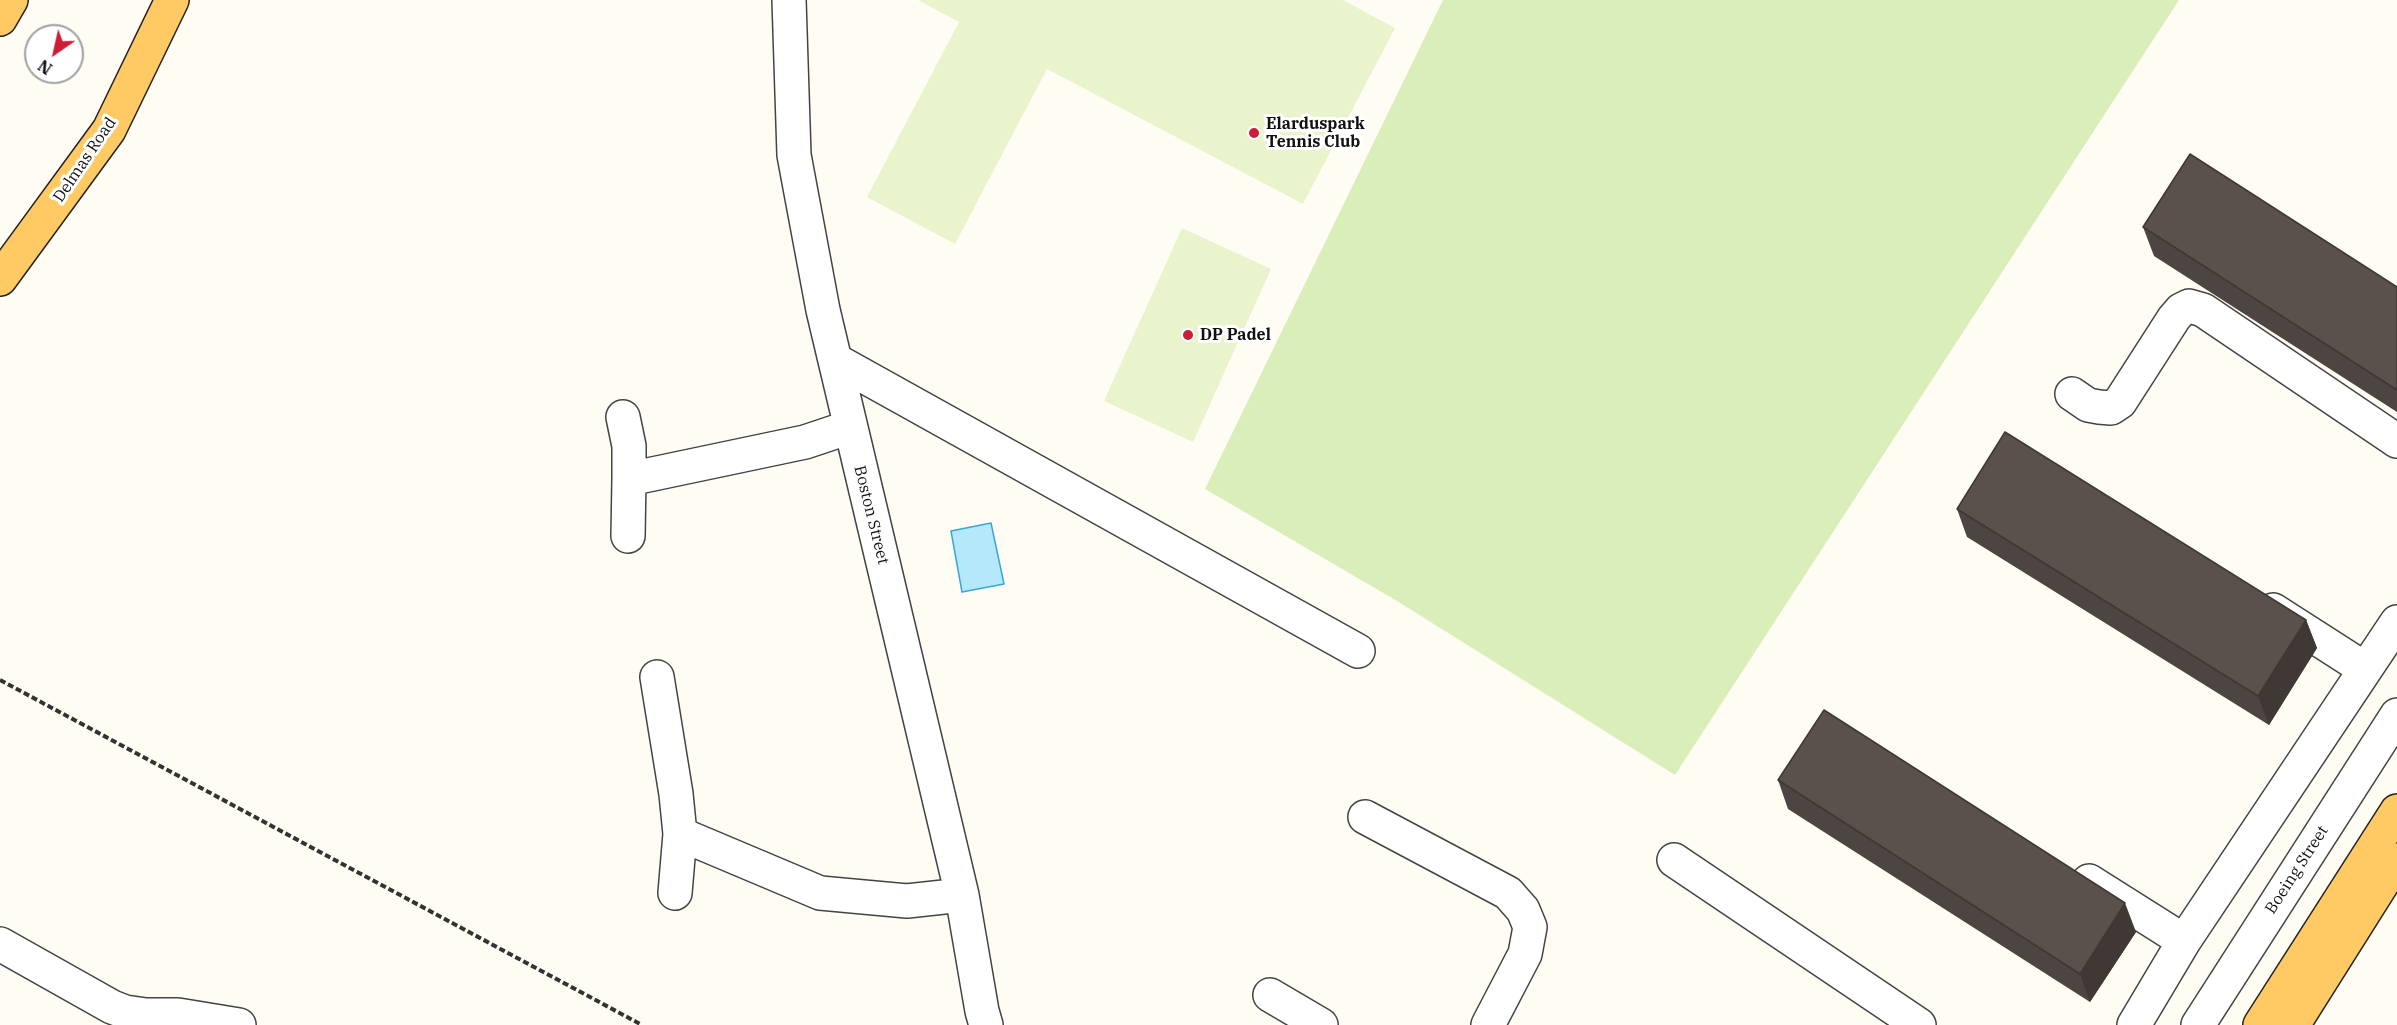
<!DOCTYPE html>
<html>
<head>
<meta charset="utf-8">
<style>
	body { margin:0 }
	#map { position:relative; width:2397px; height:1025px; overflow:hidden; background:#fffcf4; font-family:"IBM Plex Serif",serif }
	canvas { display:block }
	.north { position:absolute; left:24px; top:24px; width:60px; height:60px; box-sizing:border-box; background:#fff; border:2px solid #a0a0a0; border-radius:50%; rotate:214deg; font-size:16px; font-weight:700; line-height:24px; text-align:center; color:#111 }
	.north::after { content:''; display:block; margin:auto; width:21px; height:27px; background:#cd1d37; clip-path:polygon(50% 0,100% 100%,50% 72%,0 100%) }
</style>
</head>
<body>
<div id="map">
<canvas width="2397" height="1025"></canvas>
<div class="north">N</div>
</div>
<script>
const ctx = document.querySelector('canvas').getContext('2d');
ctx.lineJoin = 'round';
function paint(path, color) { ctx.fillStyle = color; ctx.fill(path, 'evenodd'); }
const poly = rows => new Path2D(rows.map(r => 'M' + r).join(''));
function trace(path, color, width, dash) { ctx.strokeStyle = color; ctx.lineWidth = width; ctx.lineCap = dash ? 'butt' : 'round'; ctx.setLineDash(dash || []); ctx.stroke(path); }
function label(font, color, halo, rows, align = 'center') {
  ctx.font = font + ' "IBM Plex Serif",serif'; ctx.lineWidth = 6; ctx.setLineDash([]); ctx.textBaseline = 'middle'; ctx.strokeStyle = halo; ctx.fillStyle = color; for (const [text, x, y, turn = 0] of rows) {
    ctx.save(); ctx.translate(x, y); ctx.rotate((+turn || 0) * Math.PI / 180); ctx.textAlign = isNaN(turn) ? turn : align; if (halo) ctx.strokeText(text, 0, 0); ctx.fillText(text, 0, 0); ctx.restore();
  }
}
const green = poly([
	[1443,0,2179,0,1675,775,1397,601,1205,489]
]);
const pitch = poly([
	[918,0,1343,0,1395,28,1303,204,1047,69,955,244,867,197,959,22],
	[1182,228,1271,269,1193,442,1104,401]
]);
const water = poly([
	[991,523,1004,584,962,592,951,531,991,523]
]);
const path = poly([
	[0,680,642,1025]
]);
const minor = poly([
	[789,0,794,155,823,310,962,895,982,1011,986,1025],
	[835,360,1358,651],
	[2072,394,2088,405,2099,407,2111,408,2120,402,2174,318,2181,310,2189,306,2203,310,2397,441],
	[623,417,629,446,629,479],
	[628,536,629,479,805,442,850,427],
	[2273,610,2365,669],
	[657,677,676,794,680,834,675,893],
	[1365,817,1508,893,1523,910,1530,927,1525,954,1488,1025],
	[680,834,820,893,907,901,962,895],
	[1674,860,1919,1025],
	[2089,881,2184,941],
	[0,944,112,1007,125,1012,146,1015,178,1015,239,1025],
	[1270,995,1321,1025],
	[2134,1025,2184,941,2397,622],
	[2198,1025,2397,715]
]);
const major = poly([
	[0,19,11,0],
	[0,279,109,130,172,0],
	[2260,1025,2397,811],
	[2293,1025,2397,860]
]);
const wall = poly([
	[2143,227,2397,287,2397,412,2154,256],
	[1957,509,2306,620,2317,648,2269,725,1967,537],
	[1778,780,2136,932,2090,1002,1788,809]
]);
const shadedWall = poly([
	[2306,620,2317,648,2269,725,2258,696],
	[2125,903,2136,932,2090,1002,2080,974]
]);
const building = poly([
	[2190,154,2397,287,2397,390,2143,227,2190,154],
	[2005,432,2306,620,2258,696,1957,509,2005,432],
	[1824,710,2125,903,2080,974,1778,780,1824,710]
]);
const markers = [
	[1254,133,6,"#cd1d37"],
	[1188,335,6,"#cd1d37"]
];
const poiNames = [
	["Elarduspark",1266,124],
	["Tennis Club",1266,142],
	["DP Padel",1200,335]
];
const streetNames = [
	["Delmas Road",85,160,-56],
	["Boston Street",871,515,76],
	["Boeing Street",2297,870,-57]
];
paint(green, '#daeeba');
paint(pitch, '#eaf4cc');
paint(water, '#b5e8fb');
trace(water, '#36a8d7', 1.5);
trace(minor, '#444', 36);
trace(major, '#222', 36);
trace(path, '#333', 4, [6, 3]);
trace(minor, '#fff', 33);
trace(major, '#ffca64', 33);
paint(wall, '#4d4541');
paint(shadedWall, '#3f3835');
paint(building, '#5a504c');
trace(building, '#3f3835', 1.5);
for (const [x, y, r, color] of markers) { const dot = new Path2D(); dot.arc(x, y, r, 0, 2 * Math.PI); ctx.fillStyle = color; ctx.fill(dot); trace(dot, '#fff', 2); }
label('bold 16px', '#111', '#fff', poiNames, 'left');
label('16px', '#111', '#fff', streetNames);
</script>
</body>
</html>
